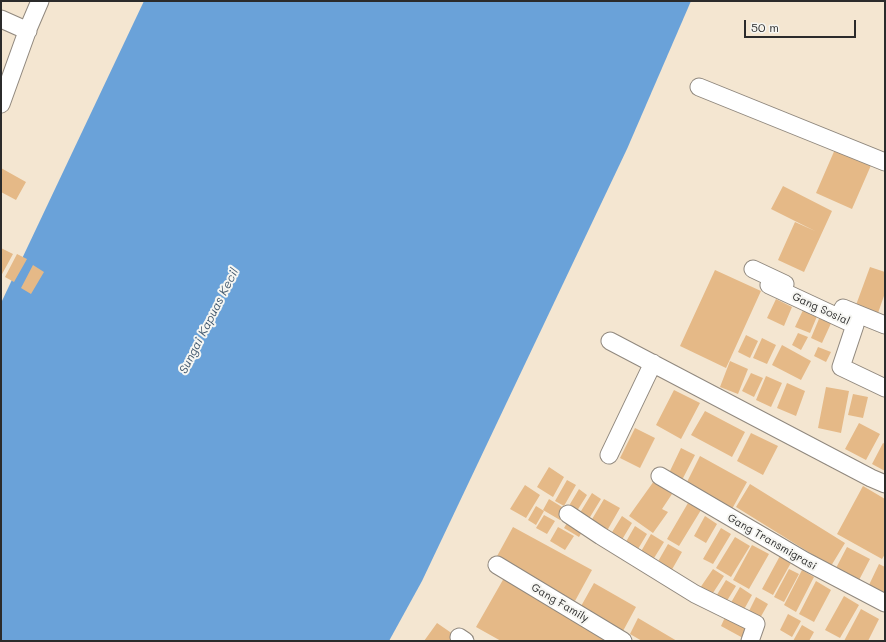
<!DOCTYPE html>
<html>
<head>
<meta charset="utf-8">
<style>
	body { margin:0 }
	#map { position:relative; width:886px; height:642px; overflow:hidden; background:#f4e6d1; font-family:Mali,sans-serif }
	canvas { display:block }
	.frame { position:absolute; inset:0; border:2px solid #2b2b2b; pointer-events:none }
	.scale { position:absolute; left:744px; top:20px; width:112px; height:18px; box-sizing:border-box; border:2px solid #2b2b2b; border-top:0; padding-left:5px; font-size:12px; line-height:14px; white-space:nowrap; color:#2b2b2b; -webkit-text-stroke:3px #f6f6f2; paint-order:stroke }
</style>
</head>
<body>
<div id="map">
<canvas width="886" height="642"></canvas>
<div class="frame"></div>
<div class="scale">50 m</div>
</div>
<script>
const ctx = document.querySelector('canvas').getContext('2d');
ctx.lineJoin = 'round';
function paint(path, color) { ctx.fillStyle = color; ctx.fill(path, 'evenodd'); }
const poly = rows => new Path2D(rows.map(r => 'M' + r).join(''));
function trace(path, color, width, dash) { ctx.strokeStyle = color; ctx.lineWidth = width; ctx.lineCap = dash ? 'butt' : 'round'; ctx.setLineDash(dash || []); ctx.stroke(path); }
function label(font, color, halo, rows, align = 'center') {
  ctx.font = font + ' Mali,sans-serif'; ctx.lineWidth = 4; ctx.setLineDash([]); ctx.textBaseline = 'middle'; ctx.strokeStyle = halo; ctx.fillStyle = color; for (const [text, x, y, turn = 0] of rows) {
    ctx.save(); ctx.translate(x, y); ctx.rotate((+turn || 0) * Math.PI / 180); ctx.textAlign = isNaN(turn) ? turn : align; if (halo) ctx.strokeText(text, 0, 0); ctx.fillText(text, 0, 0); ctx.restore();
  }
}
const water = poly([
	[144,1,691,1,627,149,422,581,389,641,1,641,1,303]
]);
const building = poly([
	[836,147,872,163,852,209,816,193],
	[1,168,26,182,16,200,1,192],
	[783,186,832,211,804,272,778,260,795,222,815,231,771,209],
	[1,248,13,254,1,276],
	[17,254,27,259,14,282,5,277],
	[33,265,44,272,31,294,21,288],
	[870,267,885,272,885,293,878,313,856,305],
	[715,270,761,291,726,368,680,346],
	[776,299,792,307,784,326,767,318],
	[804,308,818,314,810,333,795,327],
	[821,314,833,319,822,343,811,338],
	[798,333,808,337,801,350,792,345],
	[746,335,758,341,750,358,738,352],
	[762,338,776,345,767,364,753,358],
	[782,345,811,361,801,380,772,365],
	[818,347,831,352,826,362,814,356],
	[730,361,748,369,738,394,720,387],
	[751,373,763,378,754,397,742,391],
	[766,376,782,383,771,407,756,400],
	[787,383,805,391,796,416,777,408],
	[826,387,849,391,841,433,818,428],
	[674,390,700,403,681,439,656,425],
	[853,394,868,397,863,418,848,415],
	[705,411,745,432,732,457,691,435],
	[859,423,880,434,866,460,845,449],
	[635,428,655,438,640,468,620,458],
	[751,433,778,446,763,475,737,461],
	[883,443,885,444,885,471,872,464],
	[681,448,695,455,682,480,669,473],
	[700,456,747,482,732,509,686,484],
	[549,467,564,477,553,497,537,487],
	[567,480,576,485,564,506,555,501],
	[654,481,672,494,662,509,668,512,653,533,629,516],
	[750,484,845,543,831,566,736,507],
	[525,485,540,495,526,518,510,509],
	[863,486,885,499,885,554,882,559,837,534],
	[579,489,587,495,575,514,567,509],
	[592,493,601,499,587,522,578,516],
	[549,499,567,510,560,520,543,510],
	[604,499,620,508,604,536,588,526],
	[688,503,701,510,679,546,667,539],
	[536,506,544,511,536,525,528,520],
	[544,515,555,521,547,534,536,528],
	[622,516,632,523,620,543,609,537],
	[705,516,717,524,706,543,694,536],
	[570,518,585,527,579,537,564,528],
	[635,526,647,534,635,554,623,547],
	[513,527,592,570,575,601,496,558],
	[558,527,574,536,565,550,550,541],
	[721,528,731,534,713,564,703,559],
	[651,534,664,542,651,563,639,555],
	[735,537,750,546,731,577,716,568],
	[668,544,682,552,670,573,656,565],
	[752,545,769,554,749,589,733,580],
	[847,547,870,559,858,582,835,570],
	[781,554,792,561,773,595,762,589],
	[879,564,885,567,885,593,869,585],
	[713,569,724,576,711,596,700,588],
	[789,569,799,574,784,602,774,597],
	[802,570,814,577,796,612,784,605],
	[504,578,612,641,501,641,476,627],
	[726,580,736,586,725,604,715,598],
	[816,581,831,590,814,622,799,614],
	[594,583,636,607,623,631,580,608],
	[740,587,752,595,742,613,729,606],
	[844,596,859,605,840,638,825,630],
	[756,597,768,604,759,620,748,613],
	[861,609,879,619,868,641,844,641],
	[727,613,750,624,743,638,721,626],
	[788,614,801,621,792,637,780,630],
	[638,618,677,641,642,641,630,634],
	[437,623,463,641,424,641],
	[802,625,814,632,809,641,793,641]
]);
const minor = poly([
	[1,19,28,31],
	[699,87,885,162],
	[1,104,28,29,40,1],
	[753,269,785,284],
	[769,285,855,325,841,367,885,388],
	[843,308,885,325],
	[610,341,871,478,885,484],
	[609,455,653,363],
	[660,476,805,561,885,603],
	[568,514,601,536,695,594,756,624,750,641],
	[497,565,623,641],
	[459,637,465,641]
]);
const streetNames = [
	["Gang Sosial",821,309,25],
	["Gang Transmigrasi",772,542,30],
	["Gang Family",560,603,31]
];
const waterNames = [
	["Sungai Kapuas Kecil",209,321,-63]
];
paint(water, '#6aa2d9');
paint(building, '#e5b987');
trace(minor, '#90887e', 19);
trace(minor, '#fff', 17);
label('11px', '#2b2b2b', '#f6f6f2', streetNames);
label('italic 12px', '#445b71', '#f6f6f2', waterNames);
</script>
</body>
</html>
